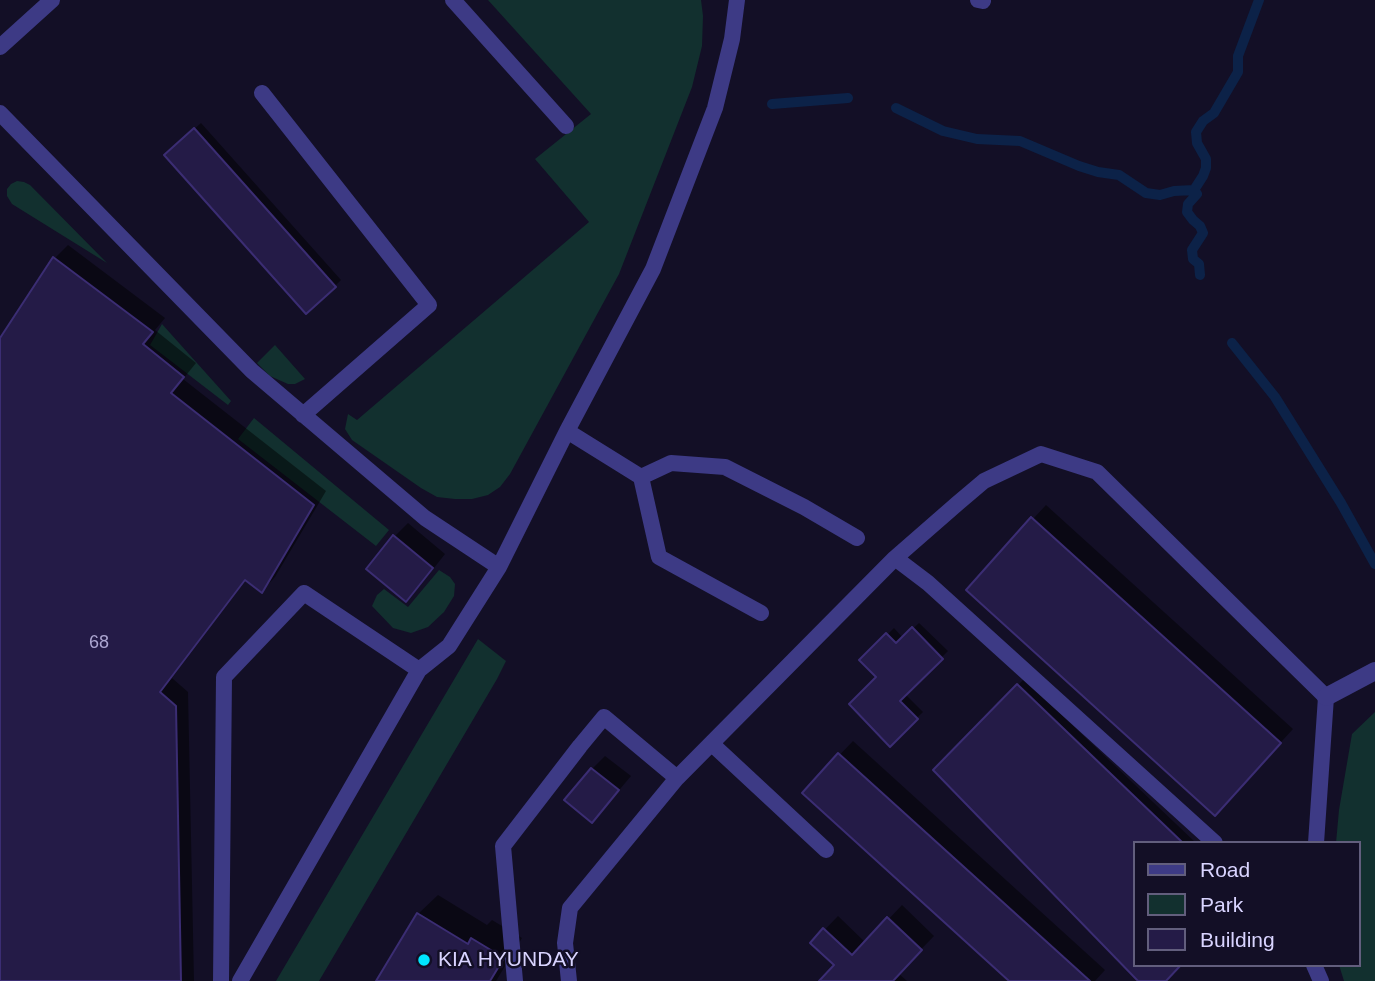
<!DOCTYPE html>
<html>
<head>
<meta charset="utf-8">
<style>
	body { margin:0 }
	#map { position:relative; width:1375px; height:981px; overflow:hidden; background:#130f26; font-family:Helvetica,sans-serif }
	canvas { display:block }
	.legend { position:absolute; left:1133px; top:841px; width:228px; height:126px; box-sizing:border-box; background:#130f26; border:2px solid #625e7d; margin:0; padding:9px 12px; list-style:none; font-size:21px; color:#d9d4ff }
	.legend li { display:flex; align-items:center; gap:14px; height:35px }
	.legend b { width:35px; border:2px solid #625e7d }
</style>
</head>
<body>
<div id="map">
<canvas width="1375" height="981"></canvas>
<ul class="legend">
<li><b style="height:9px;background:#3d3a85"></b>Road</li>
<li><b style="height:19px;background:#12302f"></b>Park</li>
<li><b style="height:19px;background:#241b47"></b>Building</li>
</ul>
</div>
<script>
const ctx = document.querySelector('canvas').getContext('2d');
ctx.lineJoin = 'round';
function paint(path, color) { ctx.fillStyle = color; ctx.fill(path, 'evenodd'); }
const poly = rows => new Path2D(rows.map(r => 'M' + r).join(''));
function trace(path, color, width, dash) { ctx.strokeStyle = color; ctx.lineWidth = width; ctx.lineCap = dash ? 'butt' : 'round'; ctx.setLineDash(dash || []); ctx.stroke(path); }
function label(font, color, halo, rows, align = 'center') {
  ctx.font = font + ' Helvetica,sans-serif'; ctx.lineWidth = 5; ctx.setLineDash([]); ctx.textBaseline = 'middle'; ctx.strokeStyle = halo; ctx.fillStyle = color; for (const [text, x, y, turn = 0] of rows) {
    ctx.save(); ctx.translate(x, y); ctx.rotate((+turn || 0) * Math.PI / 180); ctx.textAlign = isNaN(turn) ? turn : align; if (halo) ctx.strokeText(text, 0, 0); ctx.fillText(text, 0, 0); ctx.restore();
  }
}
const green = poly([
	[488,0,701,0,703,16,702,46,692,87,619,274,510,474,500,487,488,495,472,499,455,499,437,497,421,488,352,440,345,429,348,414,357,420,589,222,535,159,591,114],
	[17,181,24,182,30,185,107,263,12,204,7,196,7,189,11,184],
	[162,324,231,401,228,405,150,345],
	[275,345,305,379,295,384,288,384,270,376,257,363],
	[254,418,389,530,376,546,238,439],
	[439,570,450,577,455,584,454,596,444,612,428,627,411,633,393,628,372,606,377,595,384,589,408,607],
	[478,639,506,661,497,679,319,981,276,981],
	[1375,712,1375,981,1344,981,1339,965,1359,965,1359,843,1336,843,1339,810,1352,734]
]);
const shadow = poly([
	[201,123,341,280,335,286,172,149],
	[68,245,165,318,155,330,196,363,183,379,326,491,275,577,262,591,247,579,172,678,188,692,194,981,0,981,0,341,54,259],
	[1046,505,1293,729,1228,800,1033,519],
	[408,523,445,554,419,587,406,600,394,537],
	[919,623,948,651,905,694,923,712,890,744,878,677,862,660,894,628,903,638],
	[1024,679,1196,843,1135,843,1135,965,1164,981,1140,981,935,770],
	[853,741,1105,970,1095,981,1011,981,804,792],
	[605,756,631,776,605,807,592,821,592,769],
	[438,895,487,925,492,920,522,938,496,981,378,981,418,914],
	[902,905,934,936,898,973,907,981,821,981,836,965,812,943,838,916,866,943]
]);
const stream = poly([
	[772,104,848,98],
	[896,108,943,131,977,139,1020,141,1079,166,1098,172,1119,175,1146,193,1160,195,1174,191,1194,190,1203,176,1206,168,1206,159,1197,143,1196,132,1203,121,1214,113,1238,72,1238,56,1259,0],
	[1194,190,1197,194,1188,204,1187,212,1193,220,1200,226,1203,233,1192,250,1193,259,1199,264,1200,275],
	[1232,343,1275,397,1341,503,1375,564]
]);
const building = poly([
	[194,128,336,287,306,314,164,155,194,128],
	[53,257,153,332,143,344,184,377,171,393,314,505,262,593,245,580,160,692,176,706,181,981,0,981,0,338,53,257],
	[1031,517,1281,743,1215,816,966,590,1031,517],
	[393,535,433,568,406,602,366,569,393,535],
	[912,627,943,659,900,701,918,719,890,747,849,704,876,677,859,660,886,633,896,643,912,627],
	[1017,684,1183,843,1135,843,1135,965,1181,965,1166,981,1138,981,933,770,1017,684],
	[838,753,1090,981,1009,981,802,793,838,753],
	[591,768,619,790,592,823,564,800,591,768],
	[417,913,468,944,471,938,504,958,490,981,376,981,417,913],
	[887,917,922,950,893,981,819,981,834,965,810,943,823,928,852,955,887,917]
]);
const service = poly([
	[453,0,566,126],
	[978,0,983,1],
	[0,47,52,0],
	[262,93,429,305,303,415],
	[0,113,252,371,425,518,499,567],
	[567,431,641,477,659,557,761,613],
	[641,477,671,463,725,467,804,507,857,538],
	[895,558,928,583,1215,843],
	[712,744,826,850],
	[1314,965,1321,981],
	[221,981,224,677,304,593,419,670],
	[240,981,419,670,449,646,499,567,567,431,653,269,715,108,732,39,737,0],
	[515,981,503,846,580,746,604,717,677,778],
	[569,981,565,943,570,908,677,778,895,558,958,503,984,481,1041,454,1097,472,1326,697,1316,843]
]);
const minor = poly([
	[1326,697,1375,671]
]);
const markers = [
	[424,960,7,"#00e5ff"]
];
const numberNames = [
	["68",99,643]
];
const poiNames = [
	["KIA HYUNDAY",438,960]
];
paint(green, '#12302f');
paint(shadow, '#0007');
trace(stream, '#0c2248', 10);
paint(building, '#241b47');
trace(building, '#3b2d73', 2);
trace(service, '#3d3a85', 16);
trace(minor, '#3d3a85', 18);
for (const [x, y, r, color] of markers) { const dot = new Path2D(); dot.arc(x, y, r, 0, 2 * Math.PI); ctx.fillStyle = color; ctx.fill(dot); trace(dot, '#130f26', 2.5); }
label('18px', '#aca6d1', null, numberNames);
label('21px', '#d9d4ff', '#130f26', poiNames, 'left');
</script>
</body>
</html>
